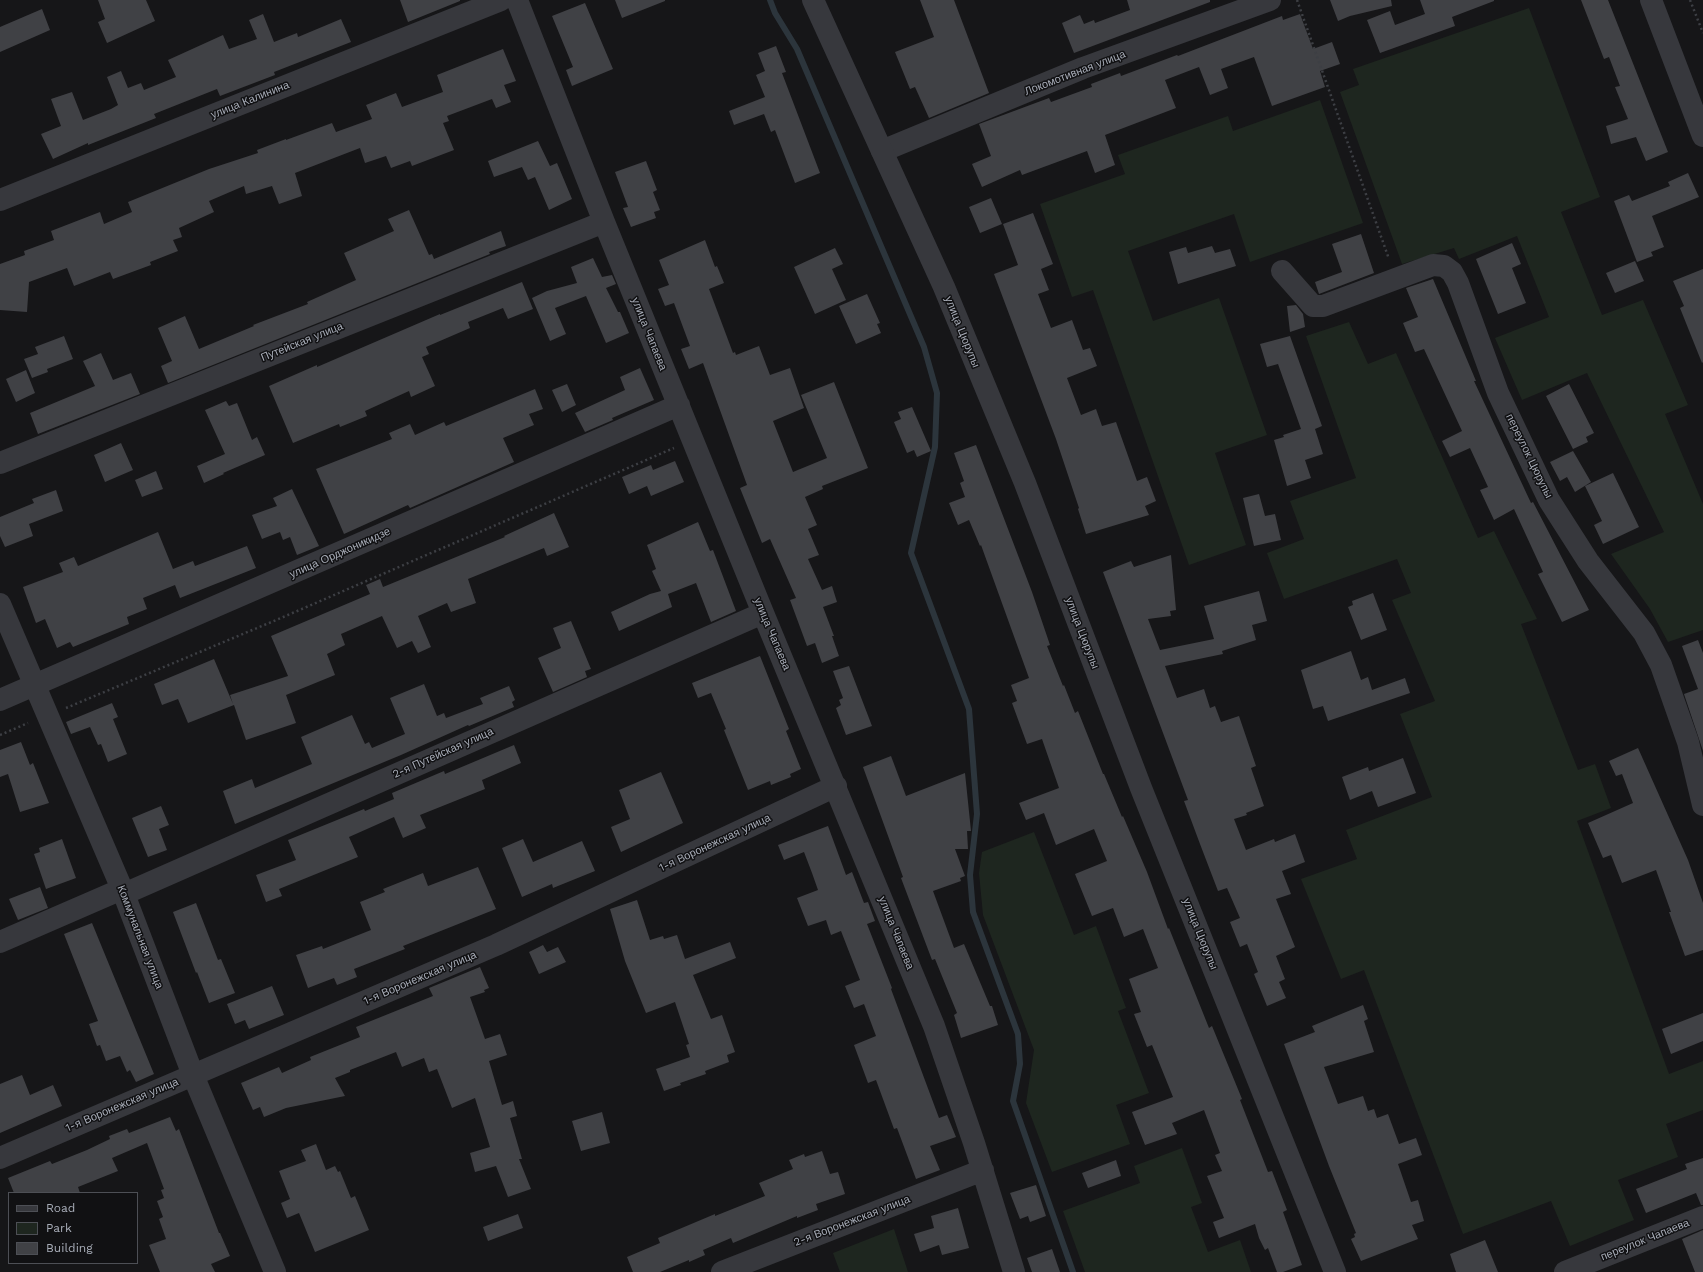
<!DOCTYPE html>
<html>
<head>
<meta charset="utf-8">
<style>
	body { margin:0 }
	#map { position:relative; width:1703px; height:1272px; overflow:hidden; background:#161618; font-family:"Work Sans",sans-serif }
	canvas { display:block }
	.legend { position:absolute; left:8px; top:1192px; width:130px; height:72px; box-sizing:border-box; background:#111113; border:1px solid #4d4f55; margin:0; padding:5px 7px; list-style:none; font-size:12px; color:#a8adb8 }
	.legend li { display:flex; align-items:center; gap:8px; height:20px }
	.legend b { width:20px; border:1px solid #4d4f55 }
</style>
</head>
<body>
<div id="map">
<canvas width="1703" height="1272"></canvas>
<ul class="legend">
<li><b style="height:5px;background:#37383d"></b>Road</li>
<li><b style="height:11px;background:#1e261f"></b>Park</li>
<li><b style="height:11px;background:#404145"></b>Building</li>
</ul>
</div>
<script>
const ctx = document.querySelector('canvas').getContext('2d');
ctx.lineJoin = 'round';
function paint(path, color) { ctx.fillStyle = color; ctx.fill(path, 'evenodd'); }
const poly = rows => new Path2D(rows.map(r => 'M' + r).join(''));
function trace(path, color, width, dash) { ctx.strokeStyle = color; ctx.lineWidth = width; ctx.lineCap = dash ? 'butt' : 'round'; ctx.setLineDash(dash || []); ctx.stroke(path); }
function label(font, color, halo, rows, align = 'center') {
  ctx.font = font + ' "Work Sans",sans-serif'; ctx.lineWidth = 3; ctx.setLineDash([]); ctx.textBaseline = 'middle'; ctx.strokeStyle = halo; ctx.fillStyle = color; for (const [text, x, y, turn = 0] of rows) {
    ctx.save(); ctx.translate(x, y); ctx.rotate((+turn || 0) * Math.PI / 180); ctx.textAlign = isNaN(turn) ? turn : align; if (halo) ctx.strokeText(text, 0, 0); ctx.fillText(text, 0, 0); ctx.restore();
  }
}
const green = poly([
	[1529,8,1600,197,1561,212,1602,315,1643,300,1688,405,1665,414,1703,504,1703,630,1668,642,1650,609,1611,554,1664,532,1587,373,1522,400,1495,338,1549,317,1517,236,1459,259,1454,248,1402,264,1340,92,1359,85,1353,69],
	[1320,100,1363,223,1250,262,1234,214,1128,251,1153,321,1219,298,1267,435,1215,453,1246,545,1189,565,1093,290,1072,297,1040,204,1125,174,1118,155,1228,116,1233,131],
	[1349,322,1368,364,1396,353,1478,538,1494,531,1537,619,1521,624,1578,770,1595,764,1611,808,1577,821,1669,1074,1703,1061,1703,1110,1666,1124,1678,1157,1618,1180,1634,1220,1570,1246,1551,1201,1463,1234,1364,970,1341,979,1301,879,1357,859,1346,830,1432,797,1400,714,1435,701,1392,600,1411,593,1397,559,1284,599,1267,553,1304,539,1290,501,1356,478,1306,336],
	[1034,832,1074,935,1096,926,1126,1008,1118,1011,1149,1093,1116,1105,1130,1144,1052,1172,1026,1103,1034,1050,983,915,979,873,982,852],
	[1182,1148,1202,1203,1191,1207,1208,1252,1240,1240,1251,1272,1085,1272,1063,1211,1140,1183,1134,1166],
	[894,1229,908,1272,840,1272,833,1253]
]);
const stream = poly([
	[770,0,775,13,797,49,924,347,937,393,935,447,911,553,969,709,977,814,970,875,973,912,1018,1034,1020,1064,1013,1101,1073,1272]
]);
const building = poly([
	[98,0,146,0,155,21,107,43,98,22,105,19],
	[400,0,460,0,460,1,408,22],
	[615,0,665,0,665,1,622,18],
	[920,0,954,0,989,93,929,118,915,87,910,89,895,52,934,37],
	[1127,0,1210,0,1210,2,1074,53,1062,23,1080,15,1084,24,1094,20,1095,23,1130,10],
	[1330,0,1391,0,1392,6,1350,16,1338,21],
	[1420,0,1494,0,1494,1,1452,17,1455,26,1380,53,1367,20,1390,11,1395,25,1425,14],
	[1581,0,1608,0,1668,152,1646,161,1636,137,1611,144,1606,126,1628,119,1615,87,1620,86,1609,57,1604,59],
	[585,3,613,69,572,86,566,70,573,67,552,16],
	[42,9,50,30,0,52,0,27],
	[263,14,274,42,297,33,298,37,341,19,351,42,274,72,275,75,220,96,217,89,154,114,156,118,88,145,88,143,53,159,41,134,61,126,51,99,72,92,83,120,111,109,118,105,107,77,121,71,128,88,141,83,144,90,176,77,168,60,223,35,229,49,257,39,249,20],
	[1300,14,1313,49,1332,42,1340,64,1320,71,1325,87,1272,106,1254,57,1221,69,1228,88,1210,95,1199,67,1165,80,1176,108,1105,135,1115,165,1095,173,1087,151,1022,175,1020,170,982,187,972,164,991,156,979,124,1049,98,1051,102,1092,87,1091,84,1120,73,1121,76,1177,55,1178,56,1282,16,1283,20],
	[776,46,786,72,782,73,820,173,795,183,775,130,771,132,764,114,734,125,729,111,765,97,756,75,765,71,758,53],
	[503,49,516,81,504,85,511,102,496,108,492,99,447,116,449,121,443,123,454,150,412,166,410,161,391,168,386,156,365,163,360,148,295,173,302,196,279,204,272,186,246,194,244,186,209,201,214,212,179,228,182,237,173,240,178,251,150,262,151,265,113,279,110,272,74,286,67,268,29,282,27,312,0,310,0,264,25,255,24,251,54,240,51,231,100,212,104,224,132,212,128,202,209,169,258,153,257,150,286,139,286,140,332,123,336,132,372,119,366,105,396,93,402,107,443,92,437,75],
	[538,141,550,166,557,163,572,199,549,210,535,177,528,180,522,167,494,177,488,161],
	[646,161,657,190,653,192,660,210,654,212,656,218,631,227,623,208,628,207,615,172],
	[1688,173,1699,197,1652,216,1664,247,1651,252,1653,256,1637,262,1614,201,1629,195,1632,201,1670,186,1668,182],
	[991,198,1002,224,980,233,969,207],
	[409,210,429,255,432,254,434,259,501,231,506,246,489,252,490,254,168,383,161,366,172,361,158,328,185,316,199,349,254,326,253,325,308,304,307,302,356,280,344,253,394,231,388,219],
	[1033,213,1053,264,1041,269,1049,290,1038,294,1051,328,1072,320,1083,350,1090,348,1097,366,1067,378,1081,415,1096,409,1102,426,1116,422,1137,481,1147,477,1156,501,1145,506,1149,515,1086,534,1078,509,1079,508,1056,439,994,274,1018,265,1003,224],
	[1361,234,1374,273,1319,294,1315,282,1342,272,1332,244],
	[705,240,715,267,717,266,724,283,709,289,733,353,735,352,736,355,759,346,770,375,790,368,804,408,773,421,793,472,827,458,801,395,834,382,868,468,822,486,823,489,805,497,817,525,808,529,819,555,808,559,822,590,832,586,837,602,823,607,834,636,832,636,839,656,822,663,815,643,807,646,790,600,796,598,770,539,762,543,740,488,747,485,703,363,689,369,681,349,690,346,674,303,665,306,658,289,669,285,659,260],
	[1512,243,1521,264,1512,268,1526,303,1498,314,1476,259],
	[1212,246,1215,253,1230,249,1236,266,1178,284,1169,252,1186,247,1188,253],
	[835,248,843,264,832,269,846,300,815,314,794,267],
	[593,258,602,277,612,275,616,284,606,288,618,312,620,312,629,333,606,343,586,296,555,308,566,334,550,341,532,298,547,291,577,283,571,267],
	[1635,261,1644,281,1615,293,1606,273],
	[1703,269,1703,362,1702,363,1680,308,1684,306,1673,281],
	[1433,279,1476,381,1474,381,1531,503,1533,502,1589,610,1562,622,1538,574,1543,572,1514,509,1494,520,1480,490,1488,487,1470,448,1450,457,1442,441,1462,431,1424,349,1415,352,1403,323,1418,317,1406,288],
	[522,282,533,309,508,319,503,308,468,322,470,328,426,347,429,354,422,357,435,386,411,397,409,391,365,411,367,416,340,427,339,424,293,443,269,386,317,365,317,367,440,314,440,315],
	[867,294,880,323,877,324,881,333,856,344,839,306],
	[1296,305,1303,314,1305,327,1290,332,1287,306],
	[64,336,73,359,47,369,48,372,32,378,24,359,38,354,35,347],
	[1290,336,1322,426,1315,429,1323,454,1305,460,1311,478,1287,486,1274,440,1284,437,1283,435,1301,429,1278,364,1267,367,1260,344],
	[101,353,113,380,131,373,140,394,38,434,30,413,95,386,83,361],
	[640,368,654,400,612,418,613,420,585,432,575,413,625,390,620,377],
	[26,370,35,393,16,402,6,379],
	[567,384,576,405,562,412,552,390],
	[1569,384,1594,433,1586,437,1588,442,1573,449,1546,396],
	[535,389,543,409,529,414,534,425,503,438,514,462,410,508,408,505,344,534,316,469,392,439,389,433,410,424,415,435,444,422,446,426],
	[226,401,229,406,237,403,252,440,257,437,265,455,223,473,224,474,204,483,197,466,225,454,205,410],
	[912,407,931,451,917,457,914,450,907,453,894,422,901,419,898,412],
	[121,443,133,470,105,482,94,455],
	[976,445,1032,592,1050,645,1047,646,1063,686,1064,685,1075,713,1078,711,1103,774,1104,774,1122,817,1123,816,1147,872,1168,929,1169,928,1209,1028,1212,1026,1242,1099,1240,1100,1268,1172,1272,1171,1287,1210,1283,1212,1302,1265,1283,1272,1277,1272,1268,1248,1265,1250,1259,1238,1255,1224,1219,1238,1213,1222,1224,1218,1207,1176,1222,1171,1215,1155,1220,1153,1204,1110,1172,1123,1177,1134,1145,1145,1132,1112,1173,1097,1152,1045,1147,1047,1134,1014,1141,1012,1129,979,1158,968,1143,929,1124,937,1113,908,1092,916,1075,874,1107,861,1094,829,1056,845,1044,813,1026,820,1019,803,1059,788,1042,739,1027,744,1012,703,1017,701,1011,685,1029,678,981,545,980,546,969,520,958,525,949,503,965,497,960,483,964,481,954,453],
	[1573,451,1591,482,1575,492,1567,477,1560,481,1550,462],
	[675,461,684,482,651,496,647,486,629,494,622,477,651,465,653,470],
	[156,471,163,489,142,497,135,480],
	[1613,473,1639,527,1603,544,1594,525,1602,521,1585,486],
	[292,489,319,546,297,555,290,537,283,540,280,532,262,539,252,515,277,506,273,498],
	[56,490,63,511,29,524,33,536,5,547,0,536,0,517,34,503,32,499],
	[1259,494,1265,516,1275,514,1281,540,1254,546,1243,498],
	[554,513,569,547,547,556,544,548,468,579,476,603,451,612,447,603,418,616,431,647,418,653,412,641,397,648,382,616,341,634,345,645,327,654,335,675,286,695,296,723,246,740,234,705,188,723,178,699,162,705,154,684,214,659,233,704,230,695,288,676,271,636,370,594,366,585,380,579,383,587,505,537,504,536],
	[698,522,710,551,713,550,736,611,711,622,696,583,668,594,672,607,619,631,611,612,650,594,661,591,652,571,656,569,647,545],
	[158,532,173,569,193,561,195,566,247,546,256,568,180,598,175,585,143,598,147,609,127,617,129,624,73,647,70,642,57,648,45,619,36,623,23,587,63,572,59,563,74,557,78,566],
	[1171,555,1176,610,1170,611,1171,616,1148,619,1160,650,1214,639,1204,606,1259,591,1267,621,1252,625,1256,640,1222,651,1223,654,1165,666,1177,698,1204,689,1210,708,1215,706,1221,722,1239,716,1256,766,1251,768,1264,806,1246,813,1247,815,1234,819,1246,850,1274,839,1275,842,1295,834,1305,862,1282,871,1291,894,1276,899,1295,947,1276,956,1285,979,1279,982,1286,998,1267,1006,1254,974,1258,972,1247,944,1240,947,1230,922,1240,918,1227,888,1218,891,1200,844,1184,801,1188,800,1103,572,1131,561,1134,567],
	[1373,593,1387,630,1361,640,1348,607,1353,605,1352,601],
	[571,621,591,669,585,671,587,677,553,692,538,658,561,648,553,628],
	[1698,640,1703,653,1703,751,1684,694,1698,689,1682,646],
	[1351,651,1361,680,1368,677,1372,690,1405,678,1410,693,1328,721,1323,706,1313,709,1301,670],
	[760,656,789,729,786,731,801,769,790,774,791,777,771,785,770,781,748,790,724,730,726,729,711,693,698,698,692,683],
	[849,666,872,726,846,735,836,708,841,705,839,700,843,698,833,671],
	[424,684,437,716,444,713,446,718,483,704,480,698,509,686,515,700,512,702,514,707,469,726,468,725,401,755,235,824,223,791,252,779,255,788,312,764,301,737,352,715,365,744,369,742,372,748,405,734,390,698],
	[112,703,118,717,113,719,127,754,108,762,101,744,98,745,90,727,71,734,66,722],
	[21,742,30,765,33,763,49,803,20,812,8,774,0,777,0,750],
	[514,745,521,763,482,780,485,789,420,815,426,828,403,838,394,817,349,837,358,857,279,889,282,896,266,902,256,875,296,860,288,840,364,809,365,811,394,799,392,793,444,771,445,774],
	[1638,748,1688,860,1703,903,1703,950,1685,956,1669,912,1671,912,1656,870,1622,883,1611,855,1603,858,1588,823,1633,803,1622,774,1616,776,1609,761],
	[891,756,906,796,965,773,971,831,967,831,968,849,955,849,965,876,960,878,961,881,933,891,954,948,964,944,990,1006,992,1006,998,1025,961,1038,954,1015,957,1013,935,959,932,960,901,878,903,877,863,767],
	[1403,758,1416,793,1378,807,1372,791,1350,800,1342,777,1368,767,1369,771],
	[661,772,683,823,621,852,611,827,630,819,619,790],
	[161,806,169,825,159,829,167,850,148,857,132,818],
	[828,826,846,875,852,872,864,903,868,902,875,921,867,924,892,988,891,989,939,1118,947,1115,956,1137,930,1146,940,1170,916,1179,897,1128,894,1129,876,1080,868,1083,854,1045,876,1036,864,1004,854,1008,845,986,860,980,841,931,831,935,826,920,808,926,797,898,818,890,812,873,804,852,784,860,778,845],
	[62,839,76,878,46,889,34,854,40,852,39,848],
	[523,839,533,862,582,841,595,871,553,888,552,884,522,897,502,848],
	[478,867,496,909,403,946,405,949,354,969,357,977,337,985,334,978,308,988,296,955,322,946,323,949,371,930,360,902,385,892,383,889,423,873,428,886],
	[40,887,48,908,18,920,9,899],
	[637,900,650,940,663,936,664,939,677,935,685,959,730,942,736,958,693,975,711,1019,722,1015,735,1052,727,1055,729,1062,705,1071,706,1074,680,1083,681,1085,664,1091,656,1069,690,1057,686,1045,689,1044,675,1002,646,1013,625,961,610,909],
	[196,903,218,960,221,959,235,993,209,1003,197,972,196,973,173,912],
	[92,923,154,1074,136,1082,130,1070,127,1072,120,1056,106,1061,100,1045,97,1046,89,1024,98,1021,64,934],
	[543,945,547,952,558,947,566,962,539,974,529,952],
	[480,967,489,988,484,990,485,992,470,997,485,1039,500,1034,507,1055,489,1061,502,1105,513,1101,517,1116,510,1118,522,1159,519,1159,531,1189,508,1197,496,1166,475,1172,470,1153,490,1147,475,1098,452,1108,437,1069,429,1072,424,1058,402,1067,396,1052,350,1070,350,1072,335,1078,345,1096,286,1108,264,1117,260,1107,253,1110,241,1083,279,1067,282,1073,311,1060,310,1057,360,1037,356,1027,433,996,429,988],
	[272,986,284,1015,249,1029,245,1020,235,1024,227,1004],
	[1363,1005,1368,1019,1364,1021,1374,1052,1324,1067,1338,1104,1363,1096,1368,1111,1374,1109,1377,1118,1388,1114,1399,1144,1416,1138,1422,1155,1398,1164,1411,1202,1418,1200,1424,1221,1412,1225,1418,1239,1361,1261,1351,1239,1355,1237,1354,1234,1356,1233,1329,1166,1284,1044,1315,1032,1312,1026],
	[1703,1013,1703,1041,1671,1054,1662,1029],
	[22,1075,30,1095,53,1085,62,1106,0,1133,0,1084],
	[602,1112,610,1143,581,1151,572,1121],
	[170,1117,176,1131,179,1129,219,1233,220,1233,230,1256,211,1264,215,1272,160,1272,149,1245,166,1239,159,1219,163,1217,157,1201,164,1198,161,1190,164,1189,147,1143,112,1158,118,1171,78,1187,80,1193,14,1193,8,1178,50,1161,52,1164,87,1150,110,1139,109,1136,127,1129,129,1133],
	[316,1144,326,1170,335,1166,338,1172,340,1171,351,1198,355,1196,369,1230,315,1252,299,1213,287,1218,281,1203,290,1199,279,1171,306,1161,301,1150],
	[822,1151,830,1174,838,1172,845,1194,816,1204,818,1210,797,1218,797,1216,733,1243,731,1238,703,1250,705,1255,689,1262,689,1260,660,1272,633,1272,627,1257,660,1243,658,1238,715,1214,715,1216,765,1196,759,1183,793,1169,789,1160,804,1154,805,1157],
	[1703,1158,1703,1205,1701,1205,1696,1193,1646,1213,1636,1189,1687,1169,1685,1164],
	[1116,1160,1121,1176,1088,1188,1082,1173],
	[1036,1185,1046,1216,1030,1222,1028,1216,1020,1219,1010,1193],
	[958,1208,969,1248,942,1255,939,1245,920,1252,914,1234,934,1228,931,1216],
	[518,1214,523,1228,488,1241,483,1227],
	[1703,1230,1703,1272,1695,1272,1682,1239],
	[1485,1240,1498,1272,1456,1272,1450,1254],
	[1052,1249,1060,1272,1032,1272,1027,1258]
]);
const path = poly([
	[1297,0,1389,259],
	[1690,0,1703,33],
	[66,708,281,618,674,448],
	[0,735,28,723]
]);
const minor = poly([
	[517,0,604,222,763,613,934,1026,974,1143,1014,1272],
	[1651,0,1703,136],
	[882,151,1083,68,1270,0],
	[0,200,501,0],
	[1282,271,1313,306,1323,306,1433,265,1444,266,1452,272,1458,283,1498,393,1549,500,1588,561,1644,633,1661,665,1688,742,1703,805],
	[0,463,604,222],
	[0,604,122,889,193,1075,275,1272],
	[0,700,679,405],
	[124,894,763,613],
	[0,942,122,889],
	[0,1158,496,945,836,786],
	[722,1272,983,1170],
	[1565,1272,1703,1217]
]);
const tertiary = poly([
	[813,0,944,287,1025,483,1141,788,1335,1272]
]);
const streetNames = [
	["Локомотивная улица",1075,73,-21],
	["улица Калинина",250,100,-22],
	["улица Цюрупы",962,332,68],
	["улица Чапаева",649,334,68],
	["Путейская улица",302,342,-22],
	["переулок Цюрупы",1529,456,64],
	["улица Орджоникидзе",340,553,-24],
	["улица Цюрупы",1082,633,69],
	["улица Чапаева",772,634,67],
	["2-я Путейская улица",443,753,-24],
	["1-я Воронежская улица",715,843,-25],
	["улица Чапаева",896,933,68],
	["улица Цюрупы",1200,934,68],
	["Коммунальная улица",140,937,69],
	["1-я Воронежская улица",420,978,-23],
	["1-я Воронежская улица",122,1105,-23],
	["2-я Воронежская улица",852,1221,-21],
	["переулок Чапаева",1645,1240,-22]
];
paint(green, '#1e261f');
trace(stream, '#2c353c', 6);
paint(building, '#404145');
trace(path, '#3d3f44', 2.5, [2, 3]);
trace(minor, '#37383d', 22);
trace(tertiary, '#37383d', 22);
label('11px', '#a8adb8', '#111113', streetNames);
</script>
</body>
</html>
